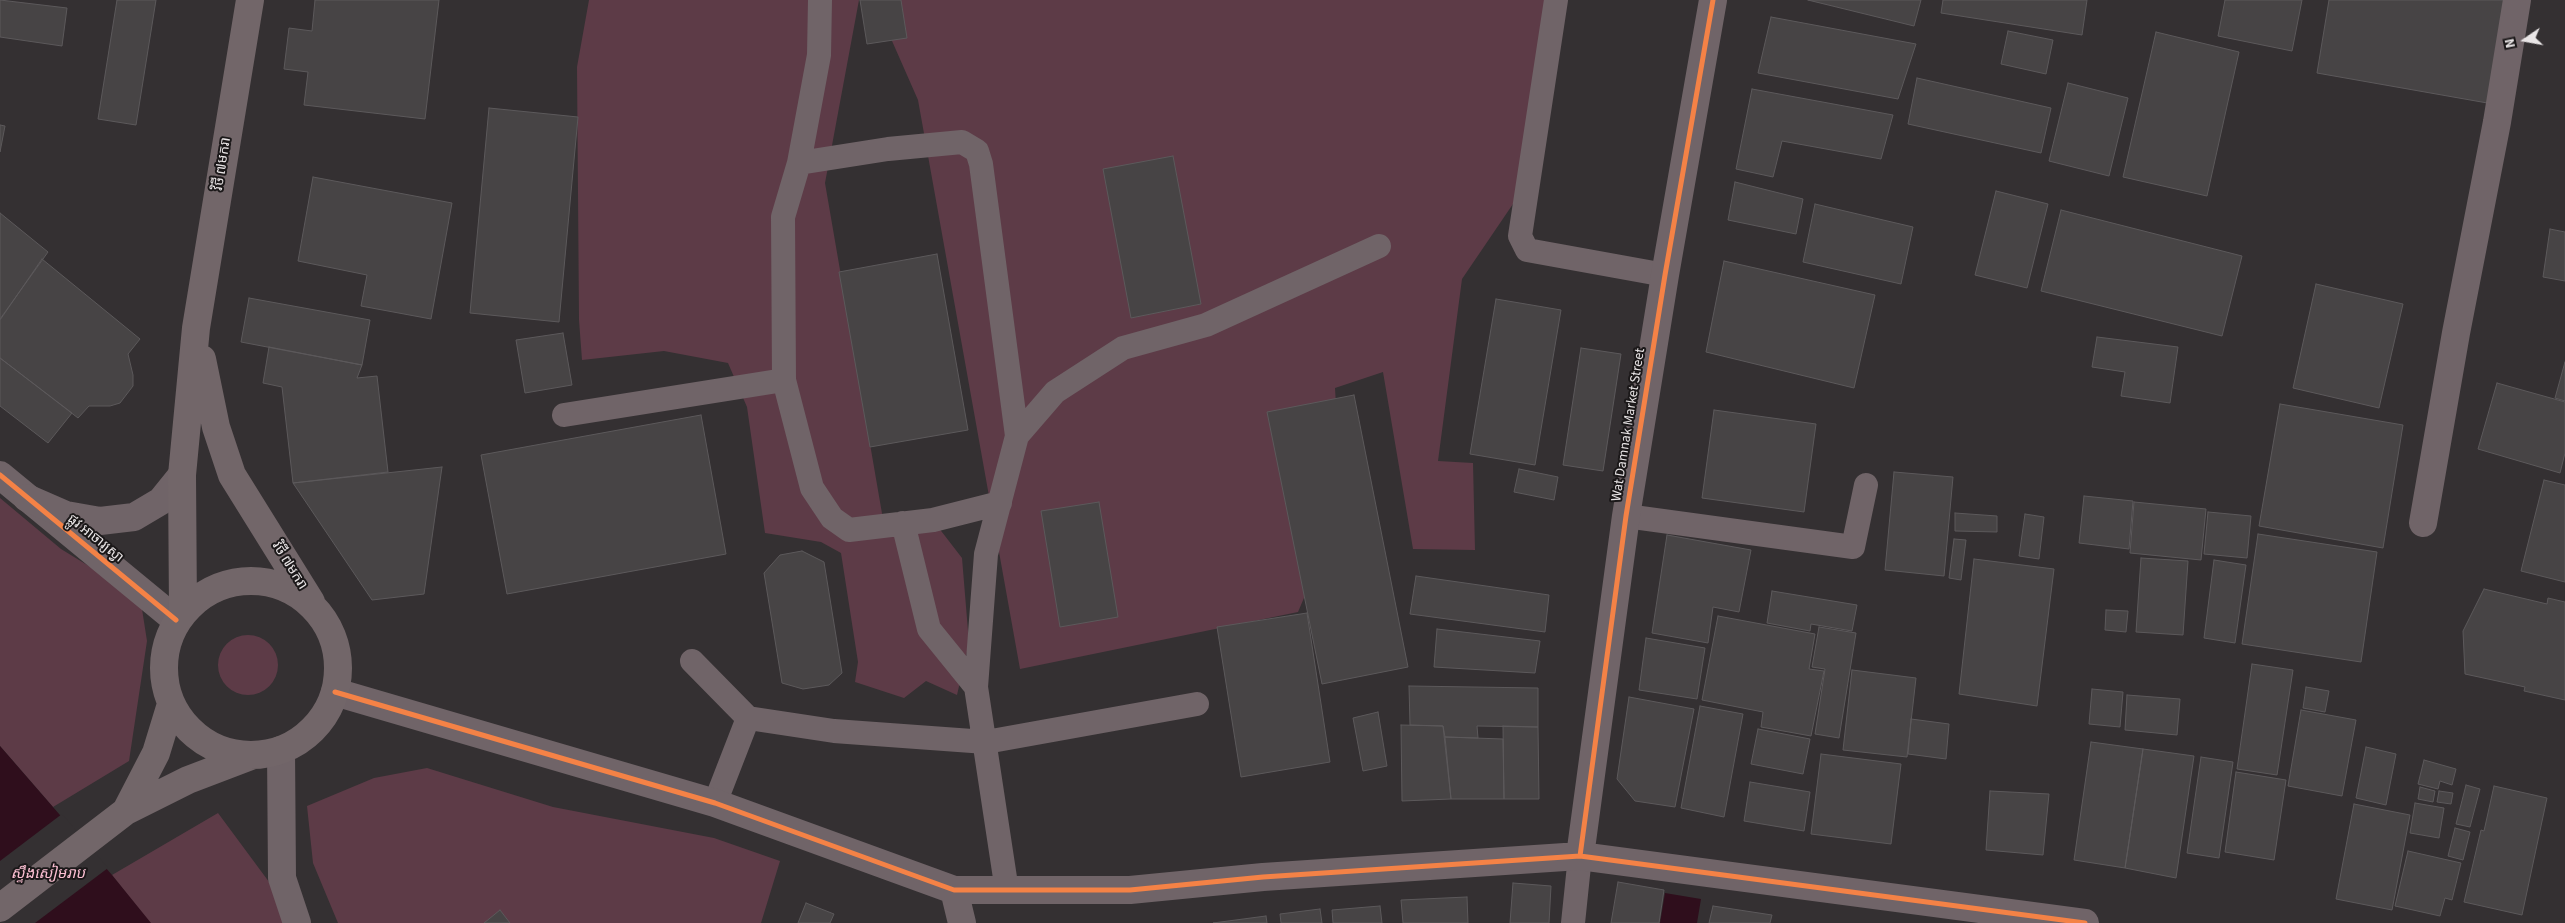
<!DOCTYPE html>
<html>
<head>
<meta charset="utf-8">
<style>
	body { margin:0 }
	#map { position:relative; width:2565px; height:923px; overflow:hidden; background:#343032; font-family:"Source Sans 3",sans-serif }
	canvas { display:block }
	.north { position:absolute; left:2500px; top:15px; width:50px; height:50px; -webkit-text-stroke:4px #1b1819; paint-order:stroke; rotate:258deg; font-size:14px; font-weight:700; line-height:20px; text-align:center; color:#e9e5e6 }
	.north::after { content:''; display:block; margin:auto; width:18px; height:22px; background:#e9e5e6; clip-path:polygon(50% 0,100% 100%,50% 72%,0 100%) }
</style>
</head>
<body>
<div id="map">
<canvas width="2565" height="923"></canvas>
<div class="north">N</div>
</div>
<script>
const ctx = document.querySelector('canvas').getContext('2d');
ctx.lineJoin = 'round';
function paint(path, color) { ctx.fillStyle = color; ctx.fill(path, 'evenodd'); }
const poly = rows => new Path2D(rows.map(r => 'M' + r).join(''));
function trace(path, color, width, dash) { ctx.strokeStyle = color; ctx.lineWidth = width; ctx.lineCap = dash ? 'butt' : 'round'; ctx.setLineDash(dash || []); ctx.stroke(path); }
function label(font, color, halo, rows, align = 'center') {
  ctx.font = font + ' "Source Sans 3","Noto Sans Khmer",sans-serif'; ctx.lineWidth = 4; ctx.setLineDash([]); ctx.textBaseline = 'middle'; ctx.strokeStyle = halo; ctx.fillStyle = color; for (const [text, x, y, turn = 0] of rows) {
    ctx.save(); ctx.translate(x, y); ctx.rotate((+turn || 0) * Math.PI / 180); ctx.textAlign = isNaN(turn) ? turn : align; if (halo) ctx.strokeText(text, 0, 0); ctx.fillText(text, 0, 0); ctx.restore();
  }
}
const green = poly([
	[589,0,859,0,825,183,884,525,935,523,962,558,969,643,957,695,926,681,904,698,855,682,858,662,841,553,821,542,765,533,747,407,728,363,664,351,582,360,579,320,577,67],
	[874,0,1554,0,1515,201,1462,279,1438,461,1473,463,1475,550,1413,549,1383,372,1335,388,1342,508,1298,612,1020,669,918,100],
	[0,498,61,549,115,582,142,609,147,641,129,761,53,807,0,746],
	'218 665a30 30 0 1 1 60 0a30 30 0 1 1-60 0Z',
	[427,768,553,807,714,838,780,861,761,923,338,923,313,863,307,806,374,778],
	[218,813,275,890,292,923,150,923,112,875]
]);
const water = poly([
	[0,746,112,875,151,923,10,923,0,909],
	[1665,893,1701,899,1697,923,1660,923]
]);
const pier = poly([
	[62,814,108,868,35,923,7,923,0,913,0,861]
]);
const building = poly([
	[0,0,67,8,62,46,0,37,0,0],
	[117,0,156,0,136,125,98,119,117,0],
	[315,0,439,0,425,119,304,105,308,72,284,69,289,28,312,31,315,0],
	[860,0,901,0,907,38,867,44,860,0],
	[1808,0,1921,0,1914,26,1808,0],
	[1943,0,2087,0,2082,35,1941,13,1943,0],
	[2225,0,2302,0,2292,51,2218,36,2225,0],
	[2329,0,2511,0,2493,104,2317,73,2329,0],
	[1771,17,1916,44,1898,99,1758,73,1771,17],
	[2008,31,2053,40,2046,74,2001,64,2008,31],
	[2156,32,2239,52,2207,196,2123,177,2156,32],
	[1917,78,2051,108,2041,153,1908,124,1917,78],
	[2068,83,2128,98,2109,176,2049,161,2068,83],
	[1752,89,1893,115,1881,159,1782,141,1773,177,1736,169,1752,89],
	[489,108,578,117,559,322,470,313,489,108],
	[0,125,5,126,0,152,0,125],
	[1173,156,1201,304,1131,318,1103,169,1173,156],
	[313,177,452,203,431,319,361,306,367,275,298,261,313,177],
	[1735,182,1803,199,1796,234,1728,220,1735,182],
	[1996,191,2048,204,2027,288,1975,275,1996,191],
	[1815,204,1913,227,1901,284,1803,262,1815,204],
	[2061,210,2242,256,2222,336,2041,291,2061,210],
	[0,213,48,252,0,319,0,213],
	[2550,229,2565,232,2565,281,2543,277,2550,229],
	[937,254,968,430,870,447,839,272,937,254],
	[42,259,140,339,128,354,133,375,133,386,120,403,110,406,89,406,78,418,0,358,0,320,42,259],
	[1724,261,1875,295,1854,388,1706,352,1724,261],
	[2316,284,2403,304,2379,408,2293,388,2316,284],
	[249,298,370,320,362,365,241,342,249,298],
	[1496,299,1561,310,1535,465,1470,454,1496,299],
	[563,333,572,385,525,393,516,340,563,333],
	[2097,337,2178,347,2170,403,2121,396,2125,372,2092,367,2097,337],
	[269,347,362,365,357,378,377,376,388,472,293,483,282,387,263,383,269,347],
	[1581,348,1621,354,1603,471,1563,465,1581,348],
	[0,358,72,413,48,443,0,406,0,358],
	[2565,362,2565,401,2555,398,2565,362],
	[2497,383,2565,402,2565,453,2560,473,2478,449,2497,383],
	[1354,395,1408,667,1322,684,1267,412,1354,395],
	[2280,404,2403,425,2383,548,2259,526,2280,404],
	[1714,410,1816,424,1804,512,1702,498,1714,410],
	[701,415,726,554,507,594,481,455,701,415],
	[442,467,424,594,372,600,293,483,442,467],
	[1519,469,1558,477,1554,500,1514,492,1519,469],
	[1894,472,1953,477,1944,576,1885,570,1894,472],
	[2544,480,2565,485,2565,582,2521,571,2544,480],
	[2084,496,2133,501,2129,549,2079,543,2084,496],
	[1099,502,1118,617,1060,627,1041,511,1099,502],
	[2134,502,2206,509,2201,560,2130,553,2134,502],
	[2208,512,2251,516,2247,558,2204,554,2208,512],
	[1955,513,1997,516,1997,532,1955,531,1955,513],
	[2025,514,2044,517,2039,559,2019,556,2025,514],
	[2258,534,2377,552,2361,662,2242,644,2258,534],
	[1667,535,1751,550,1739,612,1713,607,1708,643,1652,633,1667,535],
	[1954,539,1966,540,1961,580,1949,578,1954,539],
	[802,551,824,562,842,673,829,685,803,689,782,683,764,573,780,555,802,551],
	[2141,558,2188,561,2183,635,2136,632,2141,558],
	[1974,559,2054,569,2037,706,1959,694,1974,559],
	[2214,560,2246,565,2235,643,2204,638,2214,560],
	[1416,576,1549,595,1545,632,1410,614,1416,576],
	[2484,589,2547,604,2548,598,2565,602,2565,700,2524,691,2525,687,2465,674,2463,631,2484,589],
	[1772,591,1857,605,1852,631,1811,624,1810,631,1767,623,1772,591],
	[2106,610,2128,611,2126,632,2105,630,2106,610],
	[1307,613,1330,762,1241,777,1217,627,1307,613],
	[1718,616,1815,634,1809,669,1824,671,1811,736,1761,727,1763,712,1702,700,1718,616],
	[1819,627,1856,633,1839,738,1815,734,1825,669,1812,667,1819,627],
	[1437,629,1540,641,1535,673,1434,667,1437,629],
	[1646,638,1705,648,1697,699,1639,690,1646,638],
	[2252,664,2293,670,2277,775,2237,769,2252,664],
	[1852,670,1916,678,1907,757,1843,750,1852,670],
	[1409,686,1538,688,1538,727,1477,726,1478,738,1445,737,1443,726,1410,725,1409,686],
	[2306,687,2329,691,2325,712,2303,708,2306,687],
	[2092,689,2123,692,2120,727,2089,724,2092,689],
	[2127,695,2180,699,2177,735,2125,730,2127,695],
	[1629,697,1694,709,1675,807,1635,801,1617,779,1629,697],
	[1700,706,1743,714,1724,817,1681,808,1700,706],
	[2301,710,2356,720,2342,796,2288,786,2301,710],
	[1378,712,1387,766,1363,771,1353,718,1378,712],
	[1911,719,1949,724,1946,759,1908,754,1911,719],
	[1401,725,1443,726,1451,799,1402,801,1401,725],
	[1503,726,1538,727,1539,799,1504,799,1503,726],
	[1758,729,1810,739,1803,774,1751,764,1758,729],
	[1445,737,1503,739,1504,799,1451,799,1445,737],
	[2091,742,2143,749,2125,868,2074,860,2091,742],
	[2366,747,2396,754,2386,805,2356,798,2366,747],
	[2143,749,2194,756,2176,878,2125,868,2143,749],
	[1821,754,1901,764,1891,844,1811,834,1821,754],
	[2201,757,2233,762,2219,858,2187,853,2201,757],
	[2424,760,2456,769,2452,785,2440,781,2438,789,2418,784,2424,760],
	[2236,772,2286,780,2274,860,2225,852,2236,772],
	[1750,782,1810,792,1804,831,1744,821,1750,782],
	[2466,785,2480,789,2470,827,2456,824,2466,785],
	[2494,786,2547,798,2522,915,2464,902,2481,830,2484,831,2494,786],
	[2420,787,2435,791,2433,802,2418,799,2420,787],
	[1990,791,2049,794,2043,855,1986,850,1990,791],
	[2439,791,2453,793,2451,804,2437,802,2439,791],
	[2415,803,2444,808,2439,838,2410,833,2415,803],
	[2354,804,2410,815,2392,910,2336,899,2354,804],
	[2455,828,2470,832,2463,860,2448,856,2455,828],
	[2408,851,2461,863,2452,900,2445,898,2440,916,2395,906,2408,851],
	[1618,882,1664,890,1659,923,1611,923,1618,882],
	[1513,883,1551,886,1549,923,1510,923,1513,883],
	[1467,897,1468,923,1403,923,1401,900,1467,897],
	[806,903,834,914,830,923,798,923,806,903],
	[1380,906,1382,923,1333,923,1332,910,1380,906],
	[1713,906,1772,915,1770,923,1709,923,1713,906],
	[1320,909,1322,923,1281,923,1280,914,1320,909],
	[500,910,510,923,484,923,500,910],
	[1266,916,1267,923,1213,923,1266,916]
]);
const service = poly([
	[820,0,819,55,799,163,783,217,784,380,812,488,832,518,849,530,933,520,1000,503],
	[1556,0,1520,236,1527,250,1665,275],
	[799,163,888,149,962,142,977,151,981,164,1017,436],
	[564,415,784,380],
	[1626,516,1853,547,1866,485],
	[903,523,929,629,976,687],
	[692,661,748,718],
	[715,803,748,718,834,731,986,742,1197,704],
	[1007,891,976,687,986,554,1017,436,1055,392,1123,348,1206,325,1379,246],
	[1573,923,1580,856]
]);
const minor = poly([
	[0,475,176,620],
	[2423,523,2456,333,2497,122,2517,0],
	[335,692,715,803,954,890,1130,890,1263,877,1580,856,2085,923],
	[281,750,282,878,297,923],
	[1580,856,1626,516,1665,275,1713,0],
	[954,890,962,923]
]);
const tertiary = poly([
	[27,498,66,515,100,521,134,517,161,501,182,475]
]);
const secondary = poly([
	[202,359,216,427,232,475,311,602],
	'164 668a87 87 0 1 1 174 0a87 87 0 1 1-174 0Z',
	[183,611,182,475,196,328,250,0],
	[126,811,156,753,171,704],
	[0,908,126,811,188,780,251,756]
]);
const cycleway = poly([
	[0,475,176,620],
	[335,692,715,803,954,890,1130,890,1263,877,1580,856,2085,923],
	[1580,856,1626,516,1665,275,1713,0]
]);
const streetNames = [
	["វិថី ៧មករា",223,164,-81],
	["Wat Damnak Market Street",1629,425,-81],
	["ផ្លូវ អាចារ្យស្វា",95,539,39],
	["វិថី ៧មករា",289,566,58]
];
const waterNames = [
	["ស្ទឹងសៀមរាប",48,875]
];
paint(green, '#5d3b47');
paint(water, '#2f0e1c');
paint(pier, '#343032');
paint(building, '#474445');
trace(building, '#5c595b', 1);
trace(service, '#706468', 24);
trace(minor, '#706468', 28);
trace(tertiary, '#706468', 28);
trace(secondary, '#726669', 28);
trace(cycleway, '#f48246', 5);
label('14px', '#e9e5e6', '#1b1819', streetNames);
label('italic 15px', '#fabed1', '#1b1819', waterNames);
</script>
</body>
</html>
